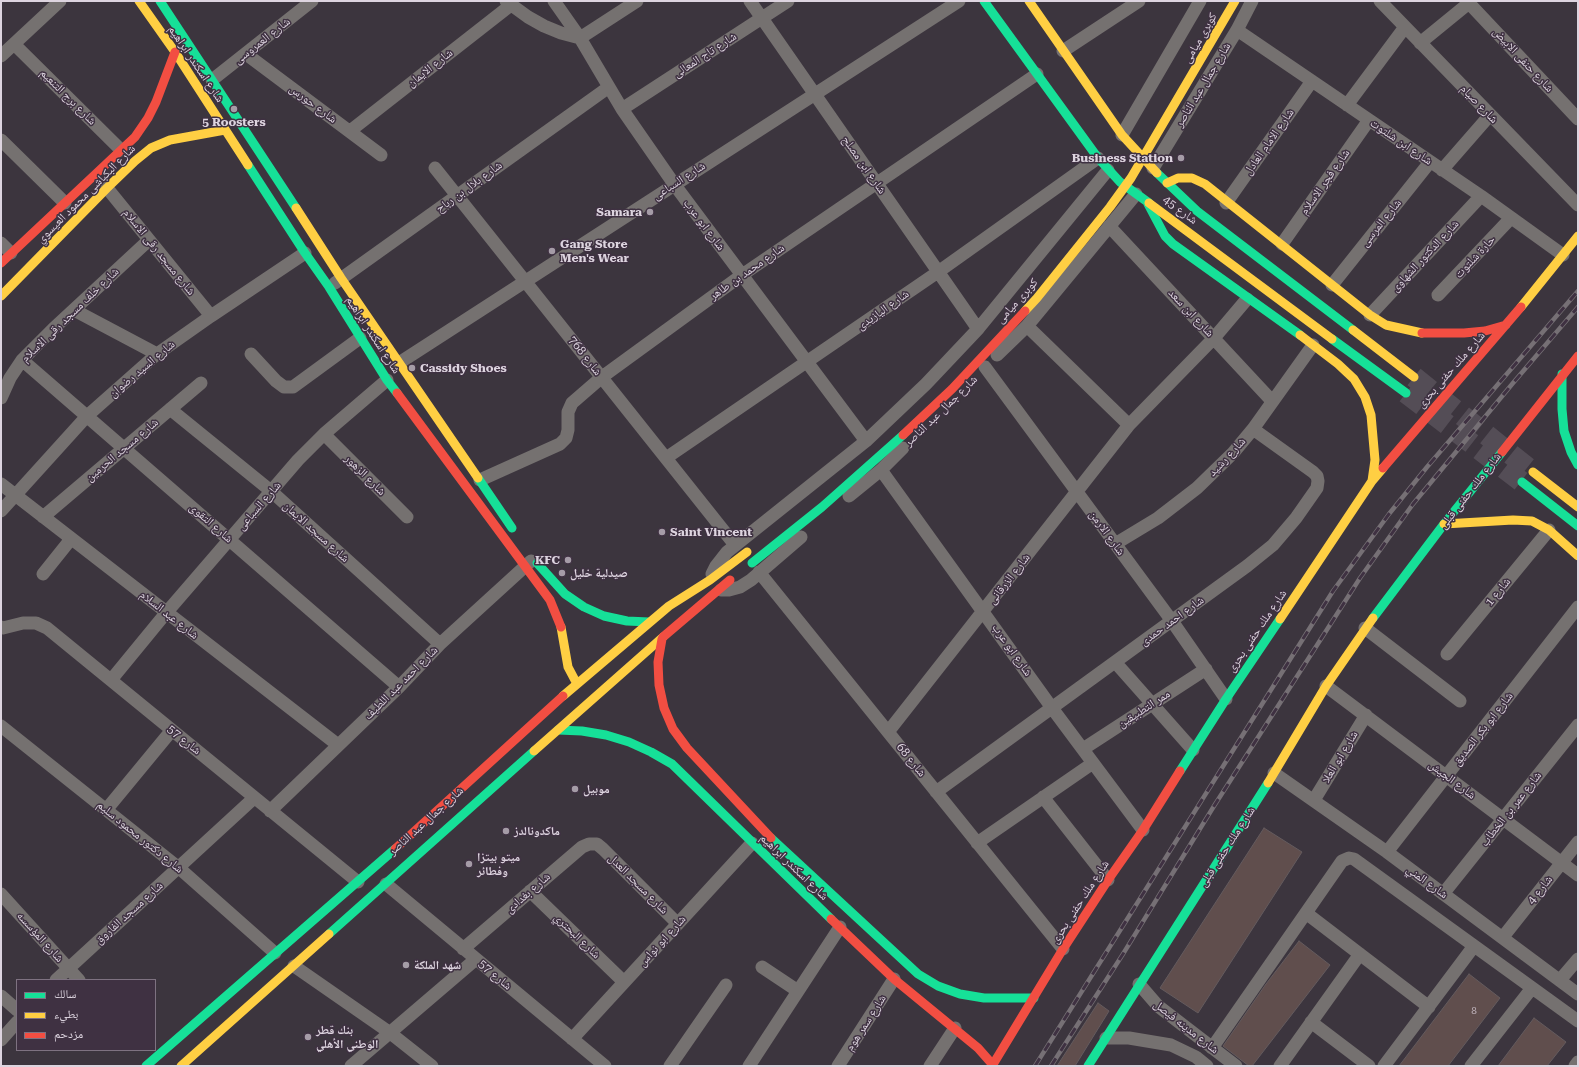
<!DOCTYPE html>
<html>
<head>
<meta charset="utf-8">
<style>
	body { margin:0 }
	#map { position:relative; width:1579px; height:1067px; overflow:hidden; background:#3c353e; font-family:"Roboto Serif","Noto Naskh Arabic",serif }
	canvas { display:block }
	.frame { position:absolute; inset:0; border:2px solid #ddd4df; pointer-events:none }
	.legend { position:absolute; left:16px; top:979px; width:140px; height:72px; box-sizing:border-box; background:#3f3142; border:1px solid #7e7281; margin:0; padding:5px 7px; list-style:none; font-size:12px; color:#ddd4df }
	.legend li { display:flex; align-items:center; gap:8px; height:20px }
	.legend b { width:20px; border:1px solid #7e7281 }
</style>
</head>
<body>
<div id="map">
<canvas width="1579" height="1067"></canvas>
<div class="frame"></div>
<ul class="legend">
<li><b style="height:5px;background:#16e098"></b>سالك</li>
<li><b style="height:5px;background:#ffcf43"></b>بطيء</li>
<li><b style="height:5px;background:#f24e42"></b>مزدحم</li>
</ul>
</div>
<script>
const ctx = document.querySelector('canvas').getContext('2d');
ctx.lineJoin = 'round';
function paint(path, color) { ctx.fillStyle = color; ctx.fill(path, 'evenodd'); }
const poly = rows => new Path2D(rows.map(r => 'M' + r).join(''));
function trace(path, color, width, dash) { ctx.strokeStyle = color; ctx.lineWidth = width; ctx.lineCap = dash ? 'butt' : 'round'; ctx.setLineDash(dash || []); ctx.stroke(path); }
function label(font, color, halo, rows, align = 'center') {
  ctx.font = font + ' "Roboto Serif","Noto Naskh Arabic",serif'; ctx.lineWidth = 3; ctx.setLineDash([]); ctx.textBaseline = 'middle'; ctx.strokeStyle = halo; ctx.fillStyle = color; for (const [text, x, y, turn = 0] of rows) {
    ctx.save(); ctx.translate(x, y); ctx.rotate((+turn || 0) * Math.PI / 180); ctx.textAlign = isNaN(turn) ? turn : align; if (halo) ctx.strokeText(text, 0, 0); ctx.fillText(text, 0, 0); ctx.restore();
  }
}
const building = poly([
	[1264,828,1302,852,1198,1013,1160,988,1264,828],
	[1299,941,1330,965,1252,1066,1249,1066,1223,1046,1266,984,1299,941],
	[1469,974,1500,998,1448,1066,1399,1066,1469,974],
	[1098,1003,1109,1011,1075,1066,1057,1066,1098,1003],
	[1534,1018,1566,1042,1547,1066,1498,1066,1534,1018]
]);
const primaryTunnel = poly([
	[1414,377,1533,472],
	[1406,393,1522,482]
]);
const street = poly([
	[506,1,528,17,544,26,561,33,580,38,637,1],
	[554,1,580,38,622,109,674,184,866,441],
	[750,1,978,329],
	[1380,1,1578,205],
	[1467,1,1578,119],
	[1237,30,1481,196,1563,255],
	[1420,43,1469,3],
	[14,44,121,150],
	[1063,51,1139,1],
	[246,54,381,155],
	[1,56,60,1],
	[212,80,312,1],
	[1347,105,1405,27],
	[622,109,788,1],
	[350,131,511,5],
	[1122,135,1200,1],
	[1,140,65,203],
	[435,168,735,545],
	[1153,168,1237,30,1252,1],
	[1442,170,1490,115],
	[107,188,211,316],
	[1226,203,1312,81],
	[1109,226,1272,401],
	[1,243,11,253],
	[1282,244,1369,120],
	[335,283,609,87],
	[1332,285,1430,162],
	[1438,295,1511,218],
	[74,310,157,354],
	[1370,315,1481,196],
	[1027,326,1129,425],
	[251,354,276,381,284,387,293,387,360,338],
	[997,355,1027,326,1136,194],
	[22,360,399,687],
	[399,363,959,1],
	[985,367,1172,621,1226,699],
	[1,398,10,378,22,360,53,329,149,240],
	[170,409,271,491,440,644],
	[324,434,407,517],
	[666,458,938,272,1098,158],
	[881,470,1052,708,1143,830],
	[480,480,560,444,566,438,568,430,568,412,572,403,602,377,742,275,1037,74],
	[1,484,338,745],
	[849,496,881,470,903,448],
	[1,511,87,416,157,354,211,316,305,253],
	[43,517,201,383],
	[1115,544,1158,518,1197,488,1233,453,1253,429,1313,345],
	[759,572,1063,949],
	[43,574,71,539],
	[712,574,716,566,727,552,866,441,926,384,978,329,1108,170],
	[721,590,729,590,740,587,751,580,801,537],
	[1,627,3,628,23,623,36,623,47,628,358,882],
	[1365,628,1460,701],
	[1447,654,1549,530],
	[1115,662,1193,750],
	[111,680,166,613,298,460,324,434,387,380],
	[1326,686,1578,875],
	[1,726,179,868,275,953],
	[888,732,1129,425,1214,338,1247,299],
	[1083,749,1206,669],
	[1274,773,1387,852,1578,994],
	[936,792,1247,566,1273,545,1296,518,1317,488,1318,481,1317,476,1313,472,1253,429],
	[1043,797,1108,880],
	[1314,800,1366,715],
	[106,810,172,730],
	[270,811,399,687,440,644,531,561],
	[977,843,1093,763],
	[1387,852,1578,607],
	[386,884,605,1066],
	[530,891,624,982],
	[1,894,79,980],
	[1443,894,1578,725],
	[1306,913,1429,1007],
	[1503,937,1578,842],
	[463,949,582,847,589,844,597,844,603,849,678,924],
	[294,966,389,1032,432,1066],
	[762,967,798,991],
	[56,980,254,798],
	[1560,980,1578,959],
	[1139,984,1158,1006,1236,1066],
	[1,996,17,1010],
	[1311,1022,1369,1066],
	[1106,1038,1129,1038,1171,1045,1196,1057,1207,1066],
	[572,1039,752,843],
	[1,1040,17,1022],
	[1212,1048,1342,861,1349,858,1354,859,1578,1021],
	[351,1066,476,959],
	[670,1066,726,985],
	[749,1066,840,927],
	[838,1066,894,979],
	[930,1066,955,1028],
	[1280,1066,1360,954],
	[1384,1066,1474,946],
	[1471,1066,1532,988],
	[1575,1066,1578,1062]
]);
const fast = poly([
	[160,1,296,208],
	[984,1,1098,158,1120,182,1149,203],
	[248,165,305,253,329,287,387,380,397,393],
	[1157,173,1197,211,1353,330],
	[1148,204,1165,236,1173,244,1300,335],
	[1332,339,1406,393],
	[1562,374,1562,409,1564,431,1571,452,1578,465],
	[478,478,512,528],
	[1522,482,1578,526],
	[537,563,565,594,584,607,604,616,627,621,649,622],
	[1373,618,1444,524,1502,452],
	[558,730,582,731,606,735,629,742,651,752,672,764,831,919],
	[1180,771,1226,699,1280,619],
	[771,838,918,974,938,986,960,994,984,998,1034,998],
	[329,934,534,751],
	[146,1066,395,849],
	[1088,1066,1268,783]
]);
const slow = poly([
	[139,1,175,52,248,165],
	[1029,1,1122,135,1157,173],
	[1167,183,1178,178,1192,178,1205,184,1370,315,1386,325,1422,333],
	[1149,203,1332,339],
	[296,208,341,278,478,478],
	[1,296,107,188,135,161,151,148,170,140,225,130],
	[1521,307,1578,236],
	[1353,330,1414,377],
	[1300,335,1338,364,1354,379,1365,397,1371,415,1375,460,1372,481],
	[1533,472,1578,507],
	[1444,524,1513,520,1532,521,1549,530,1578,556],
	[1280,619,1372,481,1383,468],
	[561,627,568,667,577,684],
	[563,696,669,606,710,580,747,552],
	[534,751,663,637],
	[1268,783,1326,686,1373,618],
	[181,1066,329,934]
]);
const jam = poly([
	[1,263,135,137,148,118,156,102,175,52],
	[1422,333,1464,333,1485,331,1506,325],
	[397,393,550,600,561,627],
	[1502,452,1578,356],
	[1383,468,1521,307],
	[663,637,730,580],
	[662,639,658,662,659,685,664,708,673,729,687,748,771,838],
	[395,849,563,696],
	[831,919,894,979,978,1048,993,1065],
	[992,1066,1063,949,1108,880,1143,830,1180,771]
]);
const rail = poly([
	[1035,1066,1333,591,1389,514,1427,467,1578,291],
	[1051,1066,1123,954,1214,806,1360,578,1413,504,1513,383,1578,307]
]);
const fastBridge = poly([
	[752,563,822,507,903,435]
]);
const slowBridge = poly([
	[1025,311,1037,298,1110,207,1131,178,1235,1]
]);
const jamBridge = poly([
	[903,435,952,389,1025,311]
]);
const markers = [
	[234,109,4,"#a59ca7"],
	[1181,158,4,"#a59ca7"],
	[650,212,4,"#a59ca7"],
	[552,251,4,"#a59ca7"],
	[412,368,4,"#a59ca7"],
	[662,532,4,"#a59ca7"],
	[568,560,4,"#a59ca7"],
	[562,573,4,"#a59ca7"],
	[575,789,4,"#a59ca7"],
	[506,831,4,"#a59ca7"],
	[469,864,4,"#a59ca7"],
	[406,965,4,"#a59ca7"],
	[308,1037,4,"#a59ca7"]
];
const numberNames = [
	["8",1474,1011]
];
const streetNames = [
	["كوبرى ميامى",1200,38,-60],
	["شارع العمروسى",262,41,-38],
	["شارع تاج المعالى",705,55,-33],
	["شارع حنفى الابيض",1523,60,47],
	["شارع اسكندر ابراهيم",196,64,56],
	["شارع الايمان",430,68,-38],
	["شارع جمال عبد الناصر",1203,85,-59],
	["شارع برج التنعيم",68,97,45],
	["شارع حورس",313,104,37],
	["شارع صيام",1479,104,46],
	["شارع الامام العادل",1269,142,-55],
	["شارع ابن شلتوت",1401,142,34],
	["شارع ابن مصلح",864,165,55],
	["شارع السباعى",679,181,-33],
	["شارع فجر الاسلام",1325,182,-55],
	["شارع بلال بن رباح",469,187,-36],
	["شارع البكباشى محمود العيسوي",86,194,-45],
	["شارع 45",1180,210,36],
	["شارع المرسى",1381,223,-51],
	["شارع ابو عرب",704,225,53],
	["شارع مسجد رقى الاسلام",159,252,51],
	["شارع الدكتور الشهاوى",1425,256,-47],
	["حارة شلتوت",1475,257,-47],
	["شارع محمد بن طاهر",747,272,-35],
	["كوبرى ميامى",1017,301,-48],
	["شارع اليازيدى",883,310,-35],
	["شارع ابن سعد",1191,313,47],
	["شارع خلف مسجد رقى الاسلام",70,315,-44],
	["شارع اسكندر ابراهيم",373,335,57],
	["شارع 768",585,356,52],
	["شارع السيد رضوان",142,369,-40],
	["شارع ملك حفنى بحرى",1451,370,-49],
	["شارع جمال عبد الناصر",941,411,-44],
	["شارع مسجد الحرمين",122,450,-40],
	["شارع رشيد",1227,457,-47],
	["شارع الزهور",365,475,45],
	["شارع ملك حفنى قبلى",1470,491,-52],
	["شارع السباعى",259,506,-49],
	["شارع التقوى",211,523,41],
	["شارع مسجد الايمان",316,532,42],
	["شارع الارمن",1107,533,54],
	["شارع الزرقانى",1009,579,-52],
	["شارع 1",1498,592,-51],
	["شارع عبد السلام",169,615,38],
	["شارع احمد حمدى",1172,621,-36],
	["شارع ملك حفنى بحرى",1257,631,-56],
	["شارع ابو عرب",1012,650,55],
	["شارع احمد عبد اللطيف",401,683,-45],
	["ممر التطبيقين",1144,709,-33],
	["شارع ابو بكر الصديق",1483,729,-52],
	["شارع 57",184,740,39],
	["شارع ابو العلا",1340,757,-59],
	["شارع 68",911,760,51],
	["شارع الجيش",1452,780,37],
	["شارع عمر بن الخطاب",1511,809,-52],
	["شارع جمال عبد الناصر",426,821,-42],
	["شارع دكتور محمود سليم",140,837,39],
	["شارع ملك حفنى قبلى",1227,847,-57],
	["شارع اسكندر ابراهيم",794,867,44],
	["شارع المني",1427,882,36],
	["شارع مسجد العدل",638,884,45],
	["شارع 4",1540,890,-52],
	["شارع بغدادى",528,893,-41],
	["شارع ملك حفنى بحرى",1080,902,-57],
	["شارع مسجد الفاروق",129,913,-42],
	["شارع البحتري",577,936,44],
	["شارع المؤسسه",40,937,48],
	["شارع ابو نواس",662,941,-48],
	["شارع 57",495,975,40],
	["شارع سمر هوم",866,1023,-57],
	["شارع مدينه فيصل",1186,1027,38]
];
const poiNames = [
	["5 Roosters",234,122,"center"],
	["Business Station",1173,158,"right"],
	["Samara",642,212,"right"],
	["Gang Store",560,244],
	["Men's Wear",560,258],
	["Cassidy Shoes",420,368],
	["Saint Vincent",670,532],
	["KFC",560,560,"right"],
	["صيدلية خليل",570,573],
	["موبيل",583,789],
	["ماكدونالدز",514,831],
	["ميتو بيتزا",477,857],
	["وفطائر",477,871],
	["شهد الملكة",414,965],
	["بنك قطر",316,1030],
	["الوطني الأهلي",316,1044]
];
paint(building, '#604e4d');
trace(building, '#645b5e', 1);
trace(primaryTunnel, '#544d56', 21, [21, 10]);
trace(street, '#757170', 13);
trace(fast, '#16e098', 9);
trace(slow, '#ffcf43', 9);
trace(jam, '#f24e42', 9);
trace(rail, '#767075', 4.5);
trace(rail, '#3f3142', 3, [9]);
trace(fastBridge, '#16e098', 9);
trace(slowBridge, '#ffcf43', 9);
trace(jamBridge, '#f24e42', 9);
for (const [x, y, r, color] of markers) { const dot = new Path2D(); dot.arc(x, y, r, 0, 2 * Math.PI); ctx.fillStyle = color; ctx.fill(dot); trace(dot, '#3f3142', 1.5); }
label('10px', '#beb2ba', null, numberNames);
label('12px', '#ddd4df', '#3f3142', streetNames);
label('bold 12px', '#ddd4df', '#3f3142', poiNames, 'left');
</script>
</body>
</html>
